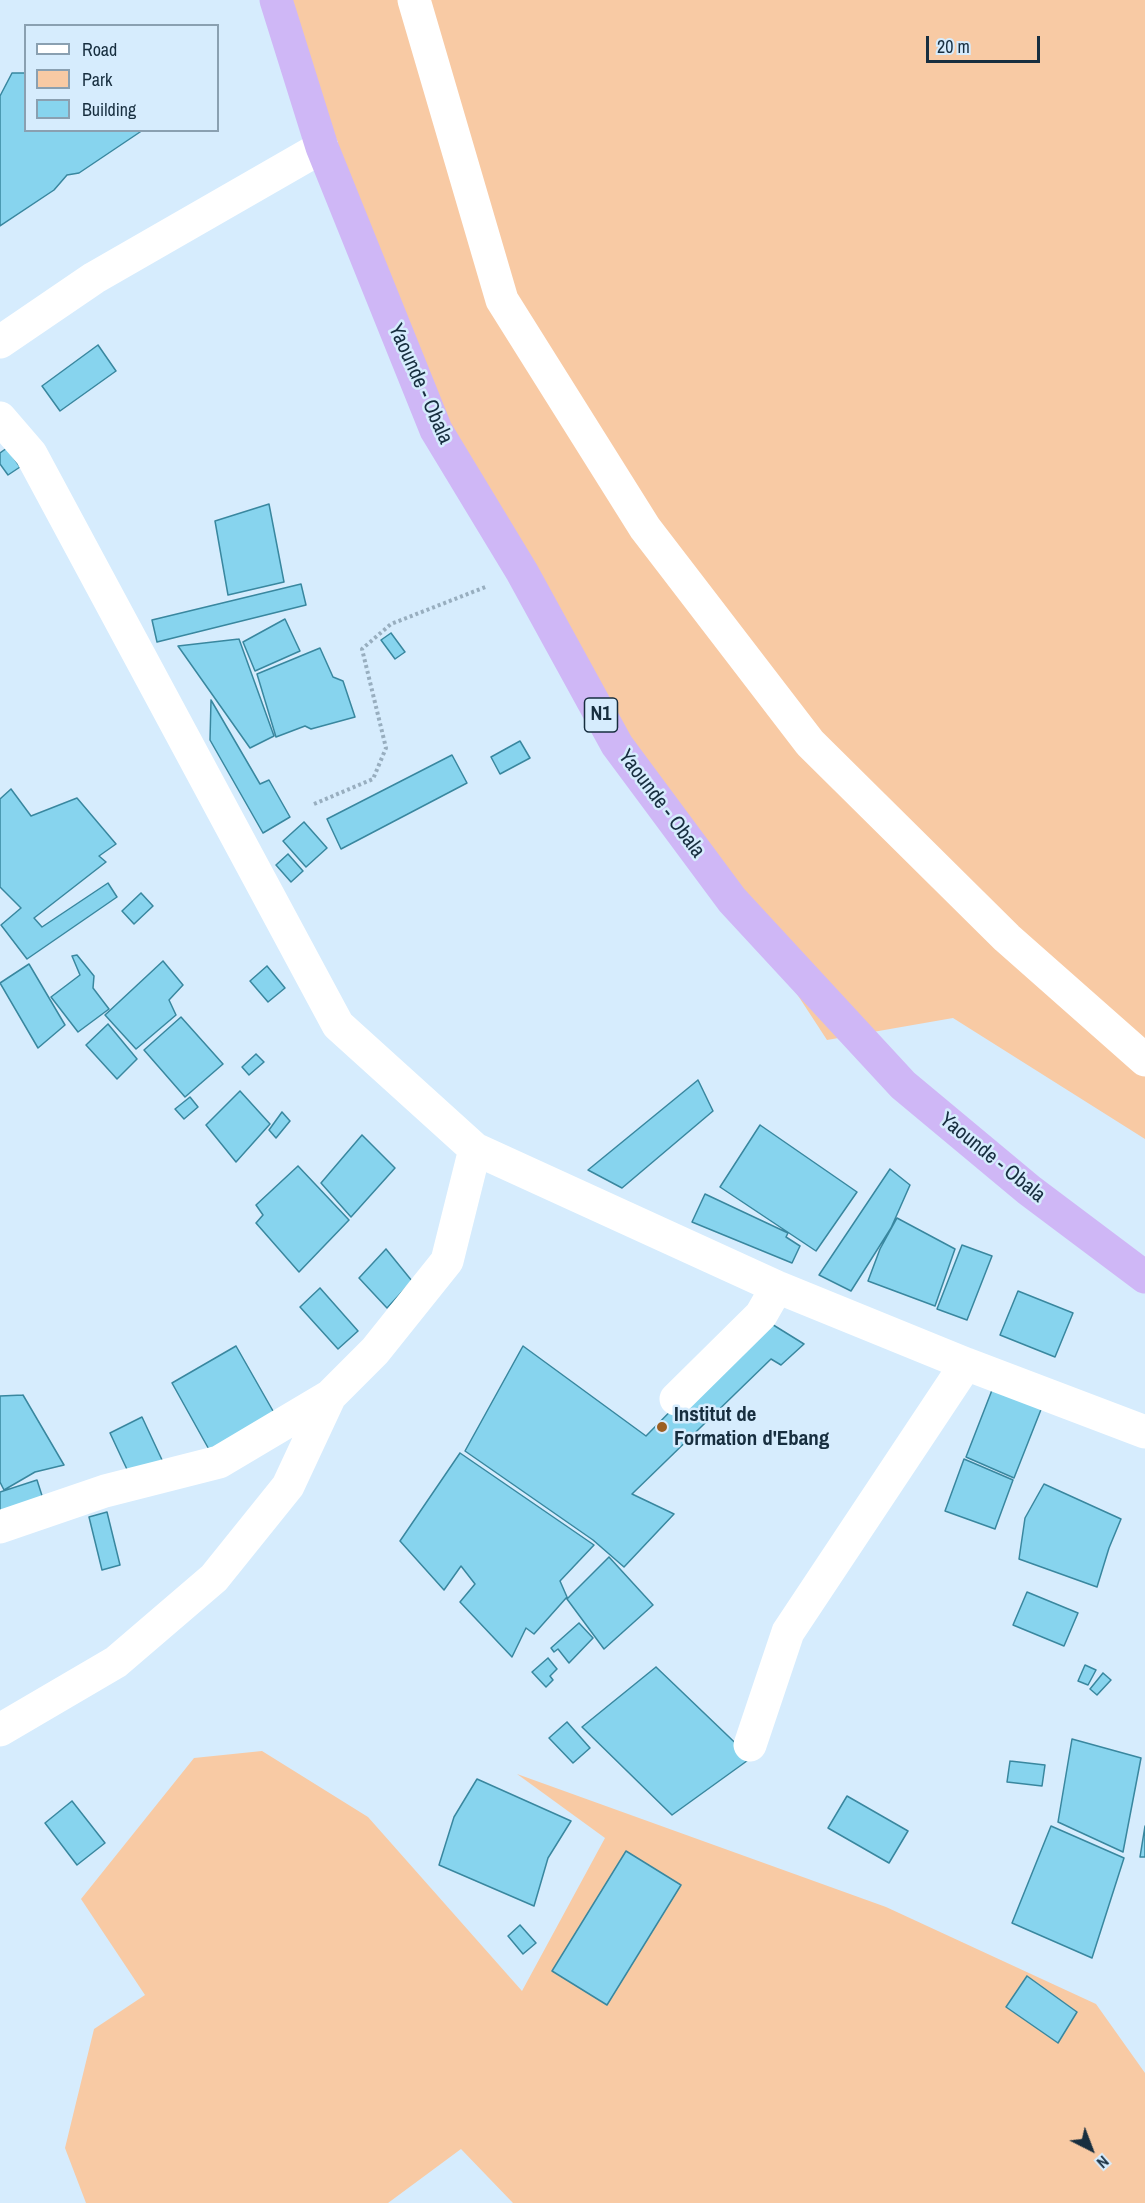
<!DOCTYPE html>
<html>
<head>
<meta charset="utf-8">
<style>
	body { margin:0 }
	#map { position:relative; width:1145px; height:2203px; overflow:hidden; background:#d6ecfd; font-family:"Archivo Narrow",sans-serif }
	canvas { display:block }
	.legend { position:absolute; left:24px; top:24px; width:195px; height:108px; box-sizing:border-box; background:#d6ecfd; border:2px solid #8aa0b1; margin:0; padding:8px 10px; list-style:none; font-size:18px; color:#172e3f }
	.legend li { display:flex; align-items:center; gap:12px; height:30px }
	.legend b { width:30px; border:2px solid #8aa0b1 }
	.north { position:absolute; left:1061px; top:2119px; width:60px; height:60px; -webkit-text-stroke:4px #d6ecfd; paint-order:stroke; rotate:138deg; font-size:16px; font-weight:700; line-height:24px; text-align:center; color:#172e3f }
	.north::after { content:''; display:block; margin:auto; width:21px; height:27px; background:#172e3f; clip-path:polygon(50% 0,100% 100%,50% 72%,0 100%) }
	.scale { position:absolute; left:926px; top:36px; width:114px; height:27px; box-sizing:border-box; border:3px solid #172e3f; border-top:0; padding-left:8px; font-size:18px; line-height:21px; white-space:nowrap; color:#172e3f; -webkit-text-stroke:4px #d6ecfd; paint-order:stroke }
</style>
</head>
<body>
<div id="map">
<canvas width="1145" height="2203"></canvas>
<ul class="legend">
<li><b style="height:8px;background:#fff"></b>Road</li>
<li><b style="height:16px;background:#f8caa4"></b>Park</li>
<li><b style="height:16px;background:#87d4ee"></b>Building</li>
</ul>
<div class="north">N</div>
<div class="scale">20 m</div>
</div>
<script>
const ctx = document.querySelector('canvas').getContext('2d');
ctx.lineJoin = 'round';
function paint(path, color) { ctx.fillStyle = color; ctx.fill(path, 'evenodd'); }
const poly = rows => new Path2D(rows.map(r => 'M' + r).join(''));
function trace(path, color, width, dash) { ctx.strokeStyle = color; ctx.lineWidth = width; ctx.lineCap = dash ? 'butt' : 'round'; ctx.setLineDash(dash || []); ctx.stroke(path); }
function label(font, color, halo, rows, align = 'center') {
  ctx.font = font + ' "Archivo Narrow",sans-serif'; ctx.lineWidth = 5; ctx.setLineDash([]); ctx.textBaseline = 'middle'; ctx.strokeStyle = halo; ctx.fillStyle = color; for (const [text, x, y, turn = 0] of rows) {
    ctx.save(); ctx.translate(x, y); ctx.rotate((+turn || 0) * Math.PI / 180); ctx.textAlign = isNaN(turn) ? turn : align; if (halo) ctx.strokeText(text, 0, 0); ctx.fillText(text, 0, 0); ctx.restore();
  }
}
const green = poly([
	[280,0,1145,0,1145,1139,953,1018,827,1040,490,524],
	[262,1751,368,1817,522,1991,605,1838,517,1774,886,1907,1096,2004,1145,2073,1145,2203,513,2203,461,2149,388,2203,86,2203,65,2148,94,2029,145,1995,81,1899,194,1758]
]);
const building = poly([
	[12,73,26,73,26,130,143,130,79,173,67,175,54,190,0,226,0,96,12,73],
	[98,345,116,371,60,411,42,386,98,345],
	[7,448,20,467,8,475,0,464,0,453,7,448],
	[269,504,284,582,228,595,215,521,269,504],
	[301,584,306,605,157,642,152,620,301,584],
	[285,619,300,651,255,671,243,642,285,619],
	[391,633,405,652,395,659,381,640,391,633],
	[239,639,274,736,250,748,178,646,239,639],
	[320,648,333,677,343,681,355,717,311,729,305,726,276,737,257,674,320,648],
	[211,700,260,784,269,780,290,817,263,833,210,740,211,700],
	[520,741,530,758,500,774,491,757,520,741],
	[452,755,467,783,341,849,327,819,452,755],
	[11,789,31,816,77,798,116,844,99,856,106,862,34,918,42,927,108,883,117,897,27,959,1,925,21,908,0,887,0,799,11,789],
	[304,822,327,848,306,867,283,841,304,822],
	[288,854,303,871,291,882,276,865,288,854],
	[141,893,153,906,134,924,122,911,141,893],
	[77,955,94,976,93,988,109,1009,78,1032,51,997,80,975,72,956,77,955],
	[163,961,183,985,169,1000,176,1015,136,1049,105,1015,163,961],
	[29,964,65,1025,38,1048,0,983,29,964],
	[267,966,285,988,268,1002,250,981,267,966],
	[181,1017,223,1064,185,1097,144,1050,181,1017],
	[108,1024,137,1059,117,1079,86,1045,108,1024],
	[256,1054,264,1062,249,1075,242,1067,256,1054],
	[698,1080,713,1111,622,1188,588,1170,698,1080],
	[240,1091,270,1124,236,1162,206,1125,240,1091],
	[190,1097,198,1107,184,1119,175,1109,190,1097],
	[282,1112,290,1121,276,1138,269,1130,282,1112],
	[760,1125,857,1192,816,1251,720,1187,760,1125],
	[362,1135,395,1168,351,1217,321,1183,362,1135],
	[298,1166,349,1220,299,1272,256,1223,263,1215,256,1205,298,1166],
	[890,1169,910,1185,891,1228,851,1291,819,1275,890,1169],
	[705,1194,788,1233,786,1237,800,1246,792,1263,692,1222,705,1194],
	[897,1218,955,1249,935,1306,868,1281,880,1249,897,1218],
	[962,1245,992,1256,967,1320,937,1309,962,1245],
	[386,1249,412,1281,387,1308,359,1278,386,1249],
	[320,1288,358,1331,338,1349,300,1307,320,1288],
	[1018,1291,1073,1313,1055,1357,1000,1335,1018,1291],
	[762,1318,804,1344,781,1365,771,1359,632,1494,674,1514,624,1567,593,1540,465,1451,523,1346,646,1436,762,1318],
	[236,1346,281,1425,216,1462,172,1383,236,1346],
	[994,1385,1042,1407,1014,1478,966,1457,994,1385],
	[23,1395,64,1465,35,1472,4,1490,0,1482,0,1396,23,1395],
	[142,1417,163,1462,131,1478,110,1433,142,1417],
	[460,1453,594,1545,560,1581,567,1597,534,1634,526,1628,512,1657,460,1602,475,1584,461,1566,444,1590,400,1541,460,1453],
	[964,1459,1013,1480,995,1529,945,1511,964,1459],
	[37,1480,44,1502,0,1516,0,1492,37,1480],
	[1044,1484,1121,1519,1109,1548,1097,1587,1019,1559,1025,1518,1044,1484],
	[107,1512,120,1565,102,1570,89,1517,107,1512],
	[609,1557,653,1605,604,1649,567,1599,609,1557],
	[1027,1592,1078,1613,1064,1646,1013,1625,1027,1592],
	[579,1623,593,1638,569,1663,558,1649,554,1652,551,1648,579,1623],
	[548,1658,557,1669,550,1676,553,1680,546,1687,532,1672,548,1658],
	[1085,1665,1096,1670,1088,1685,1078,1681,1085,1665],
	[656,1667,751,1758,672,1815,582,1727,656,1667],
	[1103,1673,1111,1680,1097,1695,1090,1689,1103,1673],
	[567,1722,590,1748,573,1763,549,1738,567,1722],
	[1072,1739,1141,1758,1123,1852,1058,1822,1072,1739],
	[1010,1761,1045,1765,1042,1786,1007,1782,1010,1761],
	[477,1779,571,1821,548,1858,534,1906,439,1865,454,1817,477,1779],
	[847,1796,908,1831,889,1863,828,1828,847,1796],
	[72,1801,105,1843,77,1865,45,1823,72,1801],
	[1051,1826,1124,1858,1092,1958,1012,1923,1051,1826],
	[1145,1826,1145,1857,1140,1857,1145,1826],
	[626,1851,681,1885,607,2005,552,1971,626,1851],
	[520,1925,536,1943,523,1954,508,1936,520,1925],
	[1027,1976,1077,2012,1058,2043,1006,2007,1027,1976]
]);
const path = poly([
	[314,804,373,779,386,748,362,649,391,624,488,586]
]);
const minor = poly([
	[414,0,502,300,645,528,810,743,1007,938,1145,1060],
	[0,342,94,278,322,147],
	[0,418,31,454,338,1025,475,1149,777,1287,966,1364,1145,1432],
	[676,1399,761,1315,777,1287],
	[0,1527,105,1491,219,1462,330,1396,375,1351,447,1261,475,1149],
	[0,1730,116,1662,214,1578,288,1486,330,1396],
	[750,1745,788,1632,966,1364]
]);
const highway = poly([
	[276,0,322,147,436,430,522,572,617,745,732,900,903,1085,1029,1190,1145,1277]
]);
const markers = [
	[662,1427,6,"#9c5f22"]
];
const shields = [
	[601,715,33]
];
const shieldNames = [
	["N1",601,715]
];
const streetNames = [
	["Yaounde - Obala",420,384,66],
	["Yaounde - Obala",661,804,53],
	["Yaounde - Obala",992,1158,39]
];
const poiNames = [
	["Institut de",674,1415],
	["Formation d'Ebang",674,1439]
];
paint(green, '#f8caa4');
paint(building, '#87d4ee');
trace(building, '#39879f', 1.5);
trace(path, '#98aebf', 4, [3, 3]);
trace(minor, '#fff', 33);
trace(highway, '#cfb7f6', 33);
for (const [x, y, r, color] of markers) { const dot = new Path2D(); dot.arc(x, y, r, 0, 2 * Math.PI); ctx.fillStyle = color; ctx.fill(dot); trace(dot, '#d6ecfd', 2); }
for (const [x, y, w] of shields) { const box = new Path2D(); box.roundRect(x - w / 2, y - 17, w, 34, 4.5); ctx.fillStyle = '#d6ecfd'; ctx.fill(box); trace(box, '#172e3f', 1.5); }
label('bold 20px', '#172e3f', null, shieldNames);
label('21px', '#172e3f', '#d6ecfd', streetNames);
label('bold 21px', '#172e3f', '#d6ecfd', poiNames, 'left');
</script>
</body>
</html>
